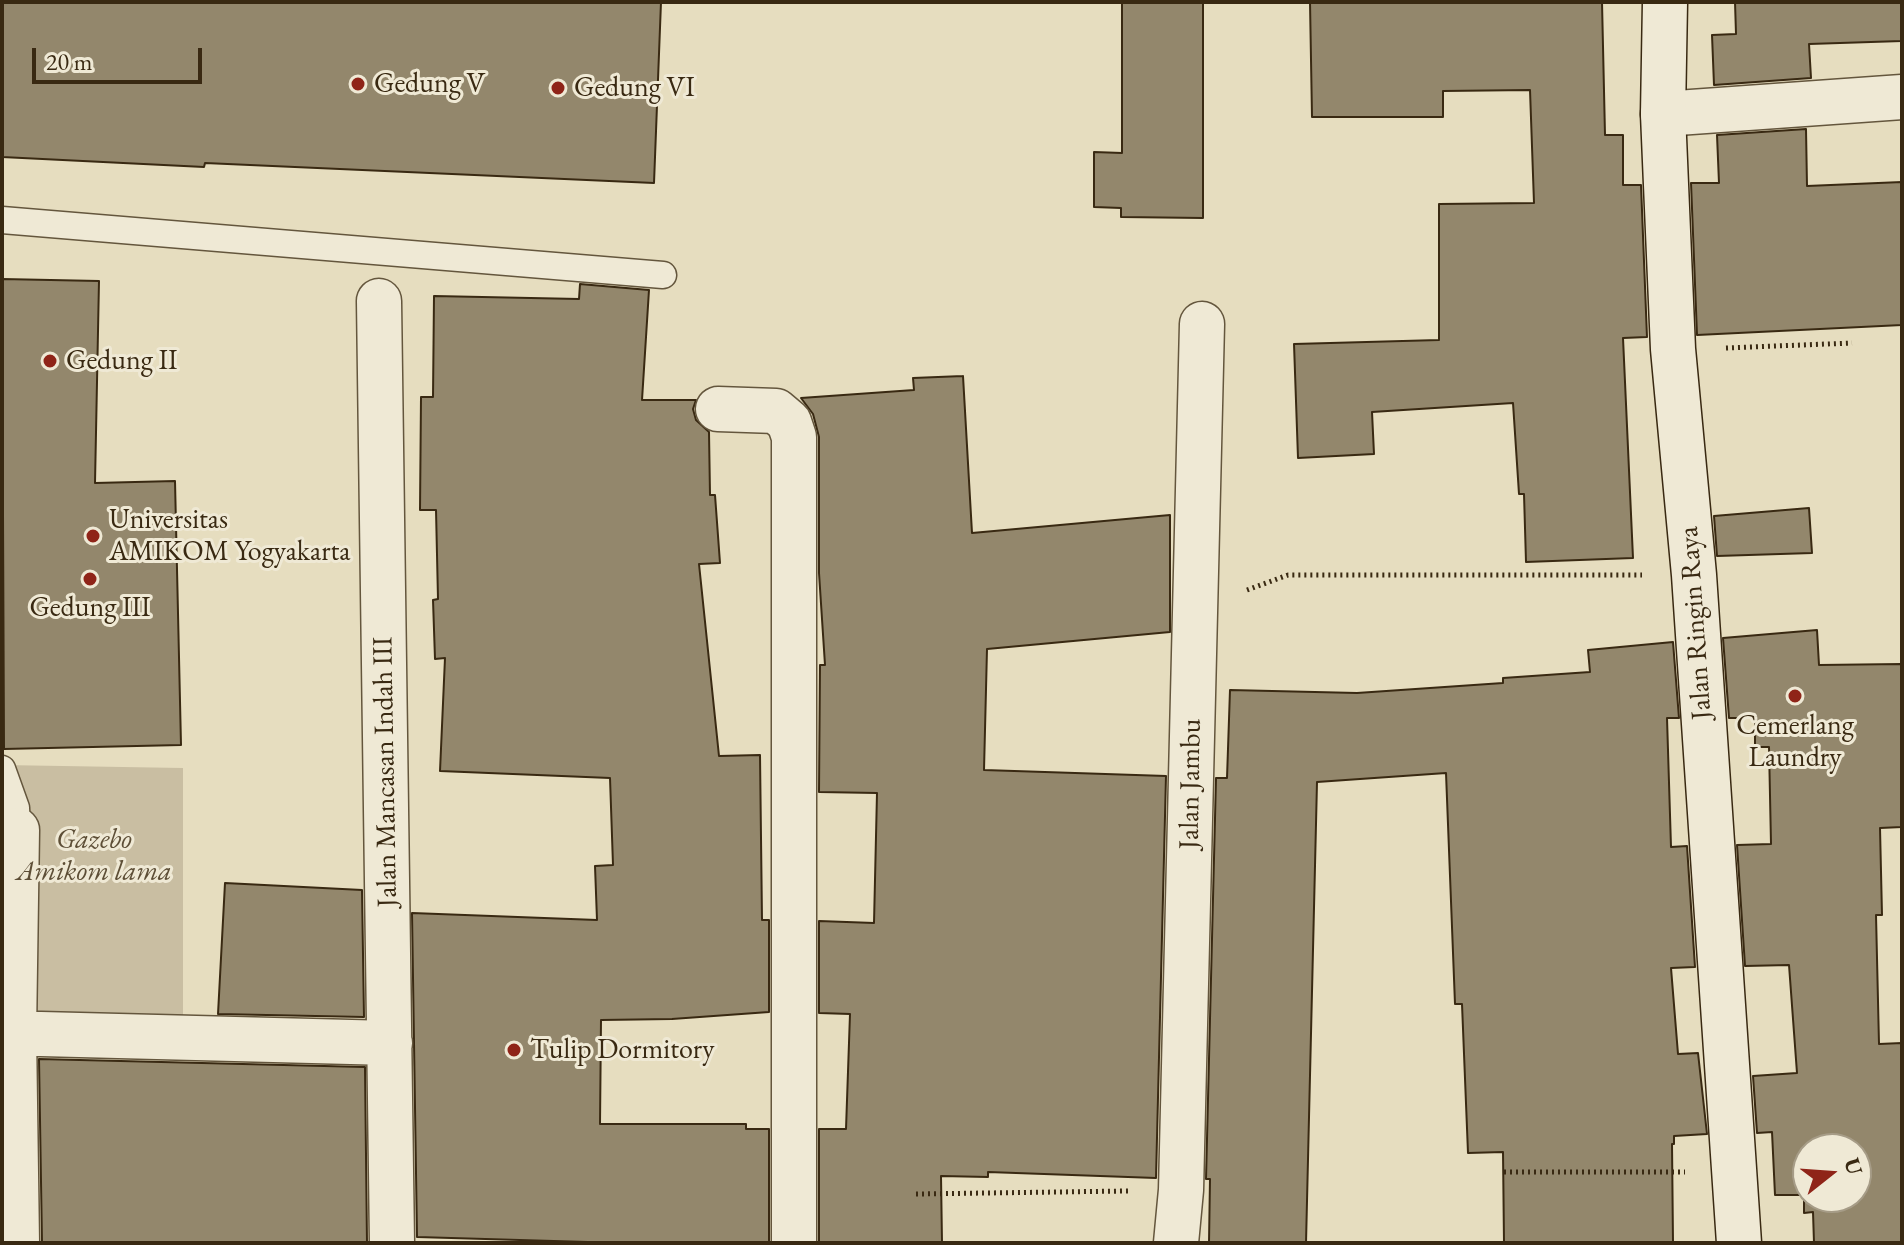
<!DOCTYPE html>
<html>
<head>
<meta charset="utf-8">
<style>
	body { margin:0 }
	#map { position:relative; width:1904px; height:1245px; overflow:hidden; background:#e6ddbf; font-family:"EB Garamond",serif }
	canvas { display:block }
	.frame { position:absolute; inset:0; border:4px solid #392912; pointer-events:none }
	.north { position:absolute; left:1792px; top:1133px; width:80px; height:80px; box-sizing:border-box; background:#efe9d5; border:2px solid #a69c87; border-radius:50%; rotate:73deg; font-size:22px; font-weight:700; line-height:32px; text-align:center; color:#392912 }
	.north::after { content:''; display:block; margin:auto; width:28px; height:36px; background:#8f2418; clip-path:polygon(50% 0,100% 100%,50% 72%,0 100%) }
	.scale { position:absolute; left:32px; top:48px; width:170px; height:36px; box-sizing:border-box; border:4px solid #392912; border-top:0; padding-left:10px; font-size:24px; line-height:28px; white-space:nowrap; color:#392912; -webkit-text-stroke:6px #efe9d5; paint-order:stroke }
</style>
</head>
<body>
<div id="map">
<canvas width="1904" height="1245"></canvas>
<div class="frame"></div>
<div class="north">U</div>
<div class="scale">20 m</div>
</div>
<script>
const ctx = document.querySelector('canvas').getContext('2d');
ctx.lineJoin = 'round';
function paint(path, color) { ctx.fillStyle = color; ctx.fill(path, 'evenodd'); }
const poly = rows => new Path2D(rows.map(r => 'M' + r).join(''));
function trace(path, color, width, dash) { ctx.strokeStyle = color; ctx.lineWidth = width; ctx.lineCap = dash ? 'butt' : 'round'; ctx.setLineDash(dash || []); ctx.stroke(path); }
function label(font, color, halo, rows, align = 'center') {
  ctx.font = font + ' "EB Garamond",serif'; ctx.lineWidth = 6; ctx.setLineDash([]); ctx.textBaseline = 'middle'; ctx.strokeStyle = halo; ctx.fillStyle = color; for (const [text, x, y, turn = 0] of rows) {
    ctx.save(); ctx.translate(x, y); ctx.rotate((+turn || 0) * Math.PI / 180); ctx.textAlign = isNaN(turn) ? turn : align; if (halo) ctx.strokeText(text, 0, 0); ctx.fillText(text, 0, 0); ctx.restore();
  }
}
const green = poly([
	[2,765,183,768,183,1022,9,1015]
]);
const building = poly([
	[2,2,661,2,654,183,205,163,204,167,2,157,2,2],
	[1122,2,1203,2,1203,218,1121,217,1121,208,1094,207,1094,152,1122,153,1122,2],
	[1310,2,1602,2,1605,135,1623,135,1623,185,1641,185,1647,337,1623,338,1633,558,1526,562,1524,494,1519,494,1513,403,1372,412,1374,454,1298,458,1294,344,1439,340,1439,204,1534,203,1530,90,1443,91,1443,117,1312,117,1310,2],
	[1735,2,1902,2,1902,41,1809,44,1811,78,1714,85,1712,35,1736,34,1735,2],
	[1806,129,1807,186,1902,182,1902,325,1697,335,1691,183,1719,183,1717,135,1806,129],
	[2,279,99,281,95,483,175,481,181,745,4,749,2,279],
	[580,284,649,290,642,400,696,400,693,409,696,420,709,432,710,495,715,495,720,563,699,564,719,756,760,755,762,920,769,920,769,1012,672,1019,601,1020,600,1124,746,1124,746,1129,769,1129,769,1243,622,1243,417,1237,412,913,597,920,595,866,613,865,610,778,440,771,445,658,435,659,433,600,438,599,436,510,420,510,421,397,433,397,434,296,579,299,580,284],
	[963,376,972,533,1170,515,1170,632,987,649,984,770,1166,776,1156,1178,988,1172,988,1177,941,1176,942,1243,819,1243,819,1129,846,1129,850,1014,819,1013,819,921,874,923,877,793,819,792,820,665,825,665,819,573,819,437,813,414,801,398,914,390,913,378,963,376],
	[1809,508,1812,553,1717,556,1714,516,1809,508],
	[1817,630,1819,665,1902,664,1902,827,1880,828,1882,915,1876,915,1879,1044,1902,1043,1902,1243,1814,1243,1813,1212,1804,1213,1804,1195,1775,1195,1772,1132,1757,1133,1753,1076,1797,1073,1789,965,1745,966,1737,845,1771,844,1769,747,1755,747,1755,718,1729,718,1723,638,1817,630],
	[1808,1149,1856,1149,1856,1197,1808,1197,1808,1149],
	[1673,642,1679,718,1667,718,1671,847,1687,846,1695,967,1671,968,1678,1054,1698,1053,1707,1134,1674,1136,1674,1144,1672,1144,1673,1243,1504,1243,1503,1152,1468,1153,1462,1004,1455,1004,1446,773,1317,782,1306,1243,1209,1243,1210,1179,1206,1179,1216,778,1227,778,1230,690,1357,693,1503,683,1503,678,1590,672,1588,650,1673,642],
	[225,883,362,890,364,1017,218,1014,225,883],
	[39,1059,365,1067,367,1243,42,1243,39,1059]
]);
const path = poly([
	[1726,348,1852,343],
	[1247,590,1288,575,1642,575],
	[1504,1172,1685,1172],
	[916,1194,1128,1191]
]);
const lane = poly([
	[2,220,663,275],
	[2,769,16,808,17,830]
]);
const street = poly([
	[1663,114,1902,97],
	[379,301,392,1243],
	[718,409,776,411,789,422,794,437,794,1243],
	[17,830,14,1033,17,1243],
	[2,1033,390,1043],
	[1176,1243,1181,1190,1202,324]
]);
const secondary = poly([
	[1665,2,1663,114,1673,349,1694,575,1739,1243]
]);
const markers = [
	[358,84,8,"#8f2418"],
	[558,88,8,"#8f2418"],
	[50,361,8,"#8f2418"],
	[93,536,8,"#8f2418"],
	[90,579,8,"#8f2418"],
	[1795,696,8,"#8f2418"],
	[514,1050,8,"#8f2418"]
];
const poiNames = [
	["Gedung V",374,84],
	["Gedung VI",574,88],
	["Gedung II",66,361],
	["Universitas",109,520],
	["AMIKOM Yogyakarta",109,552],
	["Gedung III",90,608,"center"],
	["Cemerlang",1795,726,"center"],
	["Laundry",1795,758,"center"],
	["Tulip Dormitory",530,1050]
];
const streetNames = [
	["Jalan Ringin Raya",1696,623,-94],
	["Jalan Mancasan Indah III",386,772,-91],
	["Jalan Jambu",1191,784,-89]
];
const parkNames = [
	["Gazebo",94,840],
	["Amikom lama",94,872]
];
paint(green, '#c9bea2');
paint(building, '#93876c');
trace(building, '#392912', 2);
trace(lane, '#64563d', 29);
trace(street, '#64563d', 47);
trace(secondary, '#392912', 47);
trace(path, '#392912', 5, [2, 4]);
trace(lane, '#efe9d5', 26);
trace(street, '#efe9d5', 44);
trace(secondary, '#efe9d5', 44);
for (const [x, y, r, color] of markers) { const dot = new Path2D(); dot.arc(x, y, r, 0, 2 * Math.PI); ctx.fillStyle = color; ctx.fill(dot); trace(dot, '#efe9d5', 3); }
label('28px', '#392912', '#efe9d5', poiNames, 'left');
label('28px', '#392912', '#efe9d5', streetNames);
label('italic 28px', '#5d4e36', '#efe9d5', parkNames);
</script>
</body>
</html>
